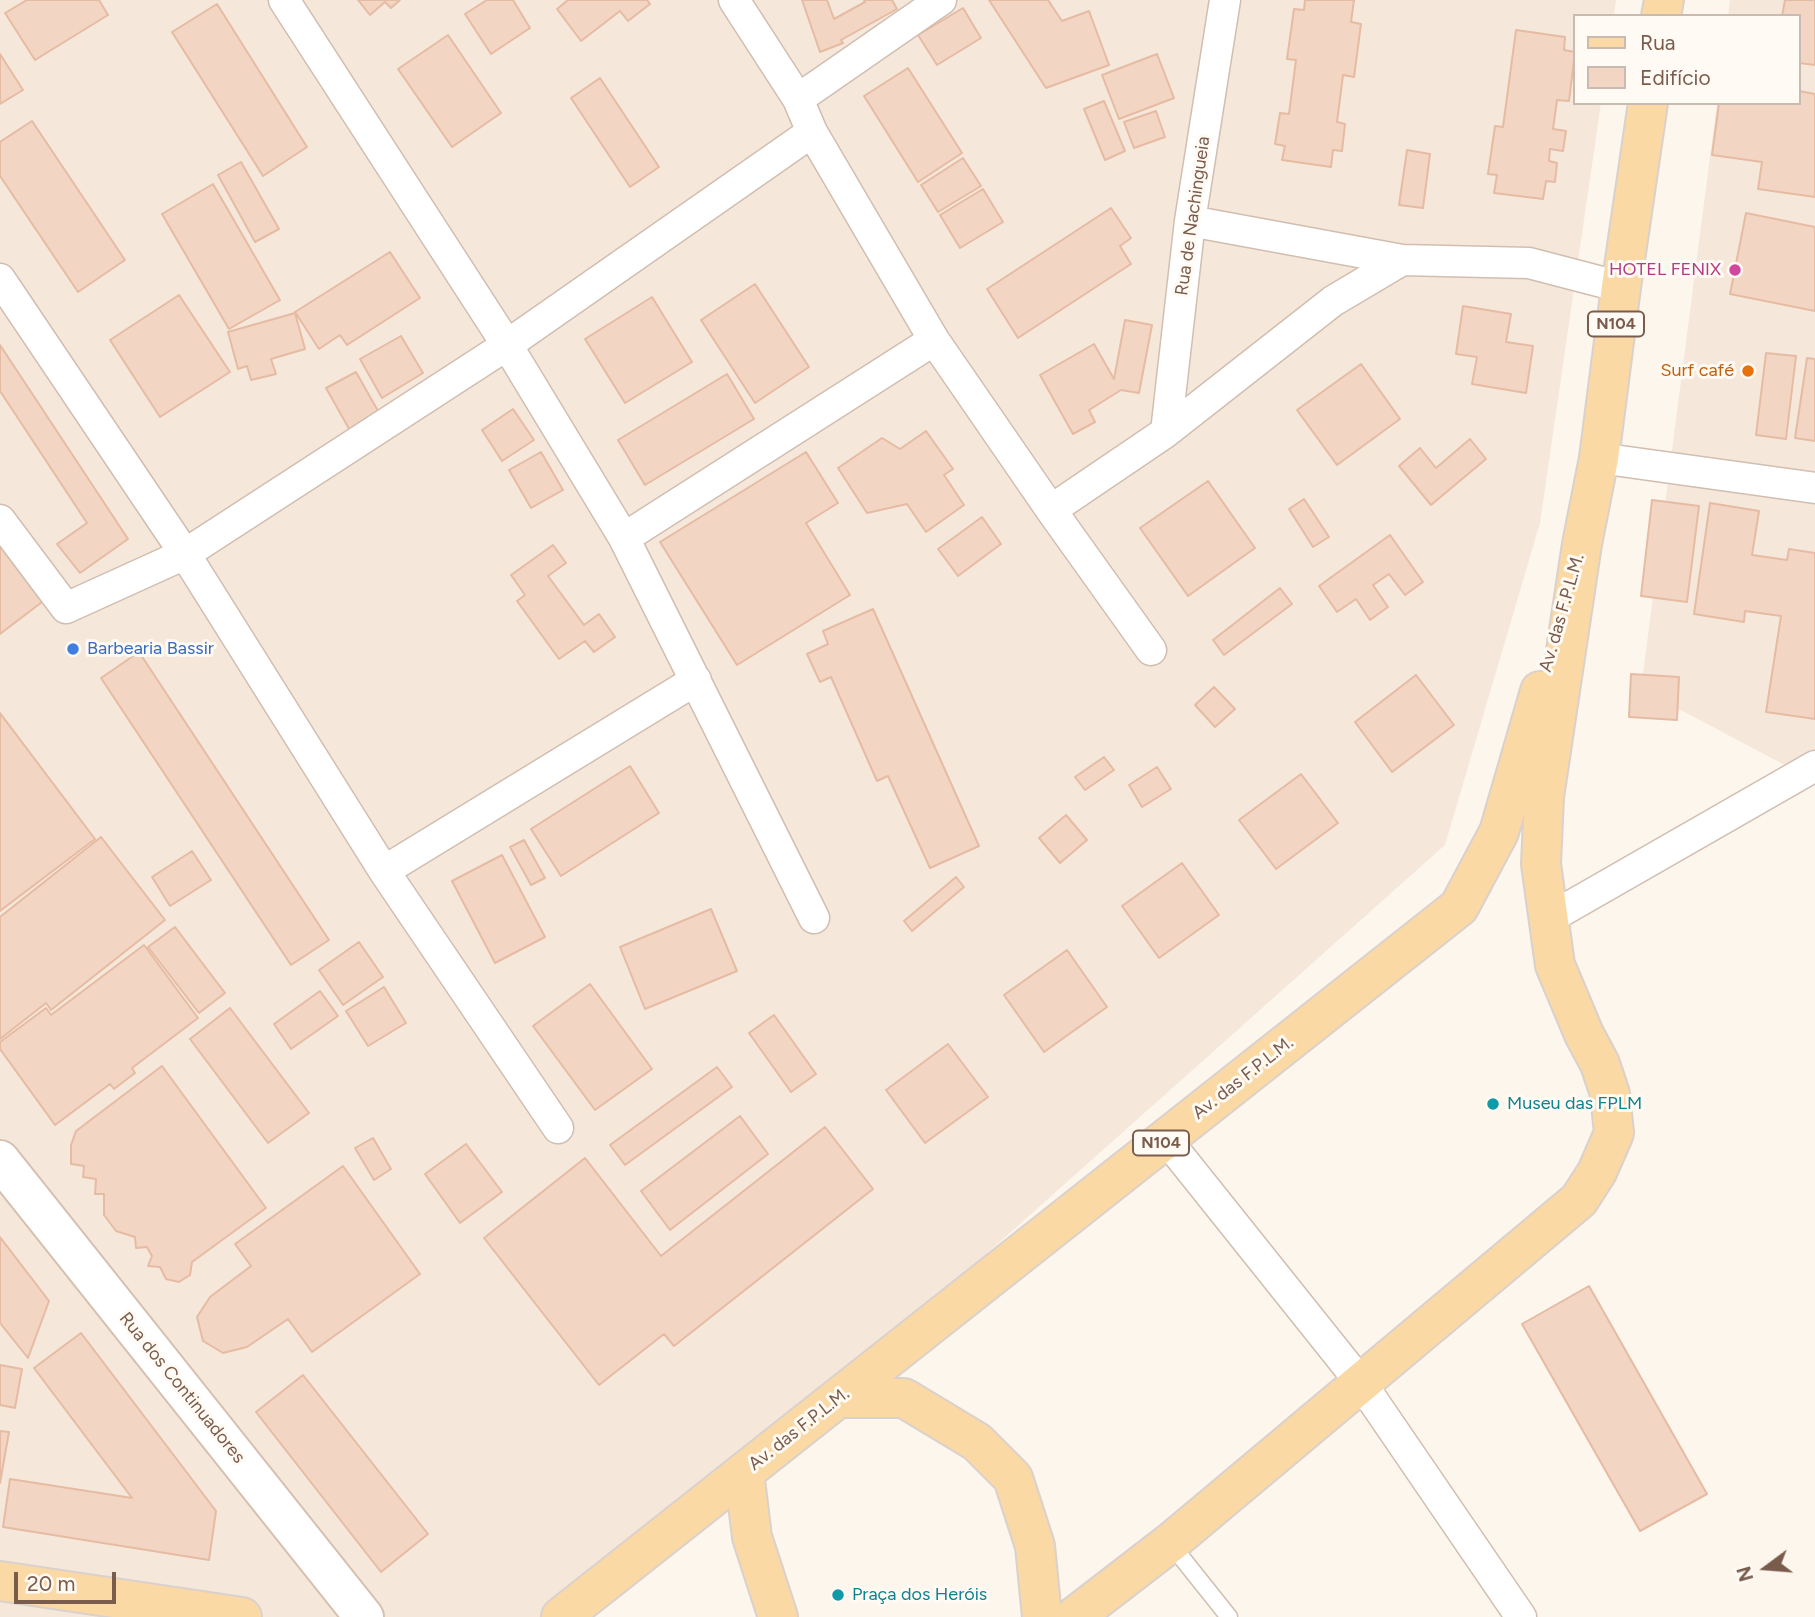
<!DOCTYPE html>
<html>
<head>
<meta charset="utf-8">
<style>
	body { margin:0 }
	#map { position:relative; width:1815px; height:1617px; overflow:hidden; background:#fdf6ec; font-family:Figtree,sans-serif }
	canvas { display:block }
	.legend { position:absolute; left:1573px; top:14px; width:228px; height:91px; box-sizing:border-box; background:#fffaf3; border:2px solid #cabbb1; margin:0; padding:9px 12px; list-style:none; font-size:21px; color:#7a5c4d }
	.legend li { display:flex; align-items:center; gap:14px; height:35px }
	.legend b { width:35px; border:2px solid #cabbb1 }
	.north { position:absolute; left:1731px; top:1533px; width:70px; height:70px; -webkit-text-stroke:5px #fffaf3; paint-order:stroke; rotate:254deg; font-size:19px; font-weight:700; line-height:28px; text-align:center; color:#7a5c4d }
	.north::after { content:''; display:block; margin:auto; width:24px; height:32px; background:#7a5c4d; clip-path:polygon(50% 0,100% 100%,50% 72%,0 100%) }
	.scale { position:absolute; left:14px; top:1572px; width:102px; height:32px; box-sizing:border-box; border:4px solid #7a5c4d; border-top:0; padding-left:9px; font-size:21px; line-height:24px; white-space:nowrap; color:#7a5c4d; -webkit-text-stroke:5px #fffaf3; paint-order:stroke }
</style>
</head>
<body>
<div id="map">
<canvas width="1815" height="1617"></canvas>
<ul class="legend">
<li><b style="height:9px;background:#fbd9a5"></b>Rua</li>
<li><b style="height:19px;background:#f3d5c3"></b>Edifício</li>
</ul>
<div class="north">N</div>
<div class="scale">20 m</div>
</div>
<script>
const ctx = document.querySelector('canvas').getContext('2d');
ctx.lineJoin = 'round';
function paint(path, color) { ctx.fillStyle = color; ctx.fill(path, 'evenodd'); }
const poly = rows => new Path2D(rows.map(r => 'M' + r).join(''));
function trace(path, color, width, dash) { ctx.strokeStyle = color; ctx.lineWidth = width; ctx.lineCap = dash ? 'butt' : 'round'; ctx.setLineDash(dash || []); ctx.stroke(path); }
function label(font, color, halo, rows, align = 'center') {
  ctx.font = font + ' Figtree,sans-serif'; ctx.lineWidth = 6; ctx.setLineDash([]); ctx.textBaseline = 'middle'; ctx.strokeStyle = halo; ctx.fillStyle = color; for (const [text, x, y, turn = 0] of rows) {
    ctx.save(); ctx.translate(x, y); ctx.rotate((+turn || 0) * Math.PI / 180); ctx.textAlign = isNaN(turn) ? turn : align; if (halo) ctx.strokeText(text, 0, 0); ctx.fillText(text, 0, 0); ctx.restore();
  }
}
const residential = poly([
	[0,0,1616,0,1614,16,1575,16,1575,103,1601,103,1540,523,1445,845,579,1617,0,1617],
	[1730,0,1815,0,1815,781,1641,689,1717,103,1799,103,1799,16,1728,16]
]);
const building = poly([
	[27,0,99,0,108,15,35,60,5,13,27,0],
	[358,0,400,0,391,8,385,2,370,15,358,0],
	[487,0,513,0,530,28,491,54,465,14,487,0],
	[568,0,647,0,650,4,628,21,620,11,581,41,557,9,568,0],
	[802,0,827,0,834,19,865,2,864,0,892,0,897,9,841,40,843,43,820,52,802,0],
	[989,0,1048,0,1062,21,1089,11,1109,65,1046,88,989,0],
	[1305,0,1354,0,1351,22,1361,24,1354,77,1343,75,1337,122,1345,124,1342,151,1333,150,1331,167,1282,160,1285,146,1275,144,1280,113,1289,114,1296,60,1287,59,1294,9,1304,10,1305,0],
	[1785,0,1815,0,1815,65,1799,63,1799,16,1782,16,1785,0],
	[217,4,307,147,263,176,172,32,217,4],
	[963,8,981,38,937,65,918,35,963,8],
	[1516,30,1565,37,1564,50,1575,52,1569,101,1557,100,1553,129,1566,131,1563,151,1550,149,1549,161,1557,163,1555,182,1546,181,1543,199,1494,193,1497,175,1488,174,1495,126,1503,127,1516,30],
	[448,35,501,113,452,147,398,69,448,35],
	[0,54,23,90,0,104,0,54],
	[1157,54,1174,98,1119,119,1102,75,1157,54],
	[908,68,962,153,918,182,864,96,908,68],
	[600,78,659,167,630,187,571,98,600,78],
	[1799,91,1815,94,1815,197,1758,189,1762,162,1712,155,1719,103,1799,103,1799,91],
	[1104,101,1125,151,1105,160,1084,109,1104,101],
	[1156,111,1165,137,1134,148,1124,122,1156,111],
	[32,121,125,260,78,292,0,176,0,142,32,121],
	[1407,150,1430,154,1423,208,1399,205,1407,150],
	[963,158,981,186,938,212,921,185,963,158],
	[241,162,279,229,255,242,218,175,241,162],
	[213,184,280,300,229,329,162,214,213,184],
	[983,189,1003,222,960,248,940,215,983,189],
	[1111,208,1131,238,1120,246,1131,264,1018,338,987,289,1111,208],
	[1746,213,1815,227,1815,311,1730,294,1746,213],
	[390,252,420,298,347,345,340,335,319,349,295,312,390,252],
	[755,284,809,367,755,403,701,320,755,284],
	[179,295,230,372,160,417,110,340,179,295],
	[652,297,692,362,625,403,585,339,652,297],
	[1463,306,1511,314,1506,342,1533,346,1526,393,1472,384,1477,357,1456,354,1463,306],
	[295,313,305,349,271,359,276,374,251,380,247,366,238,369,228,332,295,313],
	[1125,320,1152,325,1139,393,1121,390,1089,410,1095,422,1073,434,1040,375,1094,344,1114,379,1125,320],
	[401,336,423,373,382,398,360,359,401,336],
	[0,345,128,539,80,573,57,544,87,523,0,391,0,345],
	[1766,353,1796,356,1786,439,1756,435,1766,353],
	[1807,358,1815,359,1815,441,1795,438,1807,358],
	[1361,364,1400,419,1337,465,1297,410,1361,364],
	[356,372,382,418,352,434,326,388,356,372],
	[727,374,754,419,645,485,618,440,727,374],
	[513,409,534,440,502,461,482,430,513,409],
	[926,431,953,469,944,475,964,505,926,532,907,504,867,513,838,468,882,438,900,449,926,431],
	[1470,439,1486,459,1431,505,1399,466,1420,448,1436,468,1470,439],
	[541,452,563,490,531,508,509,470,541,452],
	[806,452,838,503,806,523,850,595,737,665,660,542,806,452],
	[1208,481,1255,548,1188,596,1140,528,1208,481],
	[1304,499,1329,537,1313,547,1289,509,1304,499],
	[1652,500,1699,506,1687,602,1641,596,1652,500],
	[1710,503,1759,511,1752,555,1787,560,1789,549,1815,553,1815,719,1766,712,1781,616,1745,611,1744,622,1694,614,1710,503],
	[982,517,1001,544,958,576,938,549,982,517],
	[1390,535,1423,582,1405,595,1389,574,1373,585,1388,607,1370,620,1356,599,1337,612,1319,586,1390,535],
	[553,545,566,563,548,576,584,625,599,614,615,637,594,652,585,641,559,659,517,601,525,595,511,575,553,545],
	[0,546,42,602,0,634,0,546],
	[1280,588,1292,604,1224,655,1213,640,1280,588],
	[873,609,979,846,930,868,888,776,877,781,831,677,820,682,807,654,828,644,823,631,873,609],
	[139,652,329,940,291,965,101,678,139,652],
	[1631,674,1679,677,1677,720,1629,717,1631,674],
	[1416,675,1454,725,1392,772,1355,722,1416,675],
	[1214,687,1235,709,1215,727,1195,705,1214,687],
	[0,713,95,839,0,911,0,713],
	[1104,757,1114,770,1085,790,1075,777,1104,757],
	[630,766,659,813,561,876,531,829,630,766],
	[1157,767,1171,789,1142,807,1129,785,1157,767],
	[1301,774,1338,823,1276,869,1239,820,1301,774],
	[1066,815,1087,840,1060,863,1039,838,1066,815],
	[101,837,165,920,51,1010,46,1003,0,1039,0,917,101,837],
	[524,840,545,878,531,885,510,847,524,840],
	[192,851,211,880,170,906,152,877,192,851],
	[502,855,545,937,495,963,452,881,502,855],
	[1182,863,1219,915,1159,958,1122,906,1182,863],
	[956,877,964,887,912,931,904,921,956,877],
	[711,909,737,971,645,1009,620,947,711,909],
	[175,927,225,993,199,1013,148,947,175,927],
	[359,942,383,977,343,1005,319,970,359,942],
	[144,945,198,1018,132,1068,135,1073,114,1089,110,1084,55,1125,0,1049,0,1042,46,1008,51,1015,144,945],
	[1067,950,1107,1007,1044,1052,1004,995,1067,950],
	[590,984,652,1069,595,1110,533,1026,590,984],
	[384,987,406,1023,368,1046,346,1011,384,987],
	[320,991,338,1016,291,1049,274,1024,320,991],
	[230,1008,309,1113,268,1143,190,1039,230,1008],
	[774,1015,816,1074,791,1092,749,1033,774,1015],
	[948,1044,988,1097,925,1143,886,1090,948,1044],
	[162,1066,266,1208,192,1262,190,1275,179,1282,166,1279,160,1267,148,1266,152,1256,147,1247,136,1248,135,1237,116,1231,104,1215,104,1194,95,1194,96,1179,83,1177,84,1166,71,1164,71,1145,76,1131,162,1066],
	[717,1067,732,1087,625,1165,610,1145,717,1067],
	[740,1116,768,1154,670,1230,641,1191,740,1116],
	[825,1127,873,1189,674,1346,664,1334,599,1385,484,1238,585,1158,661,1256,825,1127],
	[373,1138,391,1169,374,1180,355,1148,373,1138],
	[466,1144,502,1192,460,1223,425,1174,466,1144],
	[343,1166,420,1274,312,1352,288,1319,247,1347,223,1353,203,1341,197,1317,210,1297,251,1266,235,1244,343,1166],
	[0,1237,49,1301,28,1358,0,1323,0,1237],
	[1589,1286,1707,1494,1640,1531,1522,1324,1589,1286],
	[81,1333,216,1511,209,1560,3,1527,10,1479,132,1498,34,1368,81,1333],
	[0,1365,22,1369,15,1408,0,1405,0,1365],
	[303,1375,428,1534,381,1572,256,1412,303,1375],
	[0,1431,9,1432,0,1483,0,1431]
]);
const lane = poly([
	[1170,1543,1229,1617]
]);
const street = poly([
	[284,0,507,345,624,538,814,918],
	[734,0,798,99,812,132,934,340,1051,510,1151,650],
	[798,99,941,0],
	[1190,221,1402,260],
	[0,279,185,554,384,871,558,1128],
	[1166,432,1190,221,1225,0],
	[1599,458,1815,488],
	[1051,510,1166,432,1333,301,1402,260,1529,263,1621,287],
	[0,520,66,608,185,554,507,345,812,132],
	[624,538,934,340],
	[384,871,696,680],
	[1548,919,1815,766],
	[1166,1139,1361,1383,1521,1617]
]);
const secondary = poly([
	[0,1160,364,1617]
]);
const primary = poly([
	[1661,16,1664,0],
	[838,1398,904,1398,977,1442,1013,1478,1035,1546,1042,1617],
	[744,1472,752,1537,778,1617],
	[0,1581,242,1617],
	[561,1617,1459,907,1499,832,1540,691],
	[1074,1617,1170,1543,1579,1200,1597,1172,1614,1133,1610,1094,1600,1064,1584,1034,1555,965,1541,864,1544,797,1582,544,1599,458,1621,287,1648,103]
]);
const markers = [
	[1735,270,7,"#d1479c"],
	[1748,371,7,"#e8710a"],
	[73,649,7,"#3f7fe0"],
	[1493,1104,7,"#0f9aa8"],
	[838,1595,7,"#0f9aa8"]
];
const shields = [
	[1616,324,56],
	[1161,1143,56]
];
const shieldNames = [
	["N104",1616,324],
	["N104",1161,1143]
];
const streetNames = [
	["Rua de Nachingueia",1193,216,-82],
	["Av. das F.P.L.M.",1562,613,-74],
	["Av. das F.P.L.M.",1243,1078,-38],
	["Rua dos Continuadores",182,1388,51],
	["Av. das F.P.L.M.",799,1429,-38]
];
const hotelNames = [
	["HOTEL FENIX",1721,270]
];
const foodNames = [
	["Surf café",1734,371]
];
const shopNames = [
	["Barbearia Bassir",87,649]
];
const cultureNames = [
	["Museu das FPLM",1507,1104],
	["Praça dos Heróis",852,1595]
];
paint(residential, '#f5e8da');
paint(building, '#f3d5c3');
trace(building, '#e6bba3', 2);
trace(lane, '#d1beb0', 19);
trace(street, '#d1beb0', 33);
trace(secondary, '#d6c0b0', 42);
trace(primary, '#dad1cd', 42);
trace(lane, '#fff', 16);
trace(street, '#fff', 30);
trace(secondary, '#fff', 38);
trace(primary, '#fbd9a5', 38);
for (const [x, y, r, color] of markers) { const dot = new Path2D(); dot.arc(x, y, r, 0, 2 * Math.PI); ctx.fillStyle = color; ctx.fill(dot); trace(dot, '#fffaf3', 2.5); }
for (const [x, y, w] of shields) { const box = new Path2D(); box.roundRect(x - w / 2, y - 12.5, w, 25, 5); ctx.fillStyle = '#fffaf3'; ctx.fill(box); trace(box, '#7a5c4d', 2); }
label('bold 16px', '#7a5c4d', null, shieldNames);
label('18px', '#7a5c4d', '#fffaf3', streetNames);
label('18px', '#b23c85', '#fffaf3', hotelNames, 'right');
label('18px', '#c56008', '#fffaf3', foodNames, 'right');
label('18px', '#366cbe', '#fffaf3', shopNames, 'left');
label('18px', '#0d838f', '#fffaf3', cultureNames, 'left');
</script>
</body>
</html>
